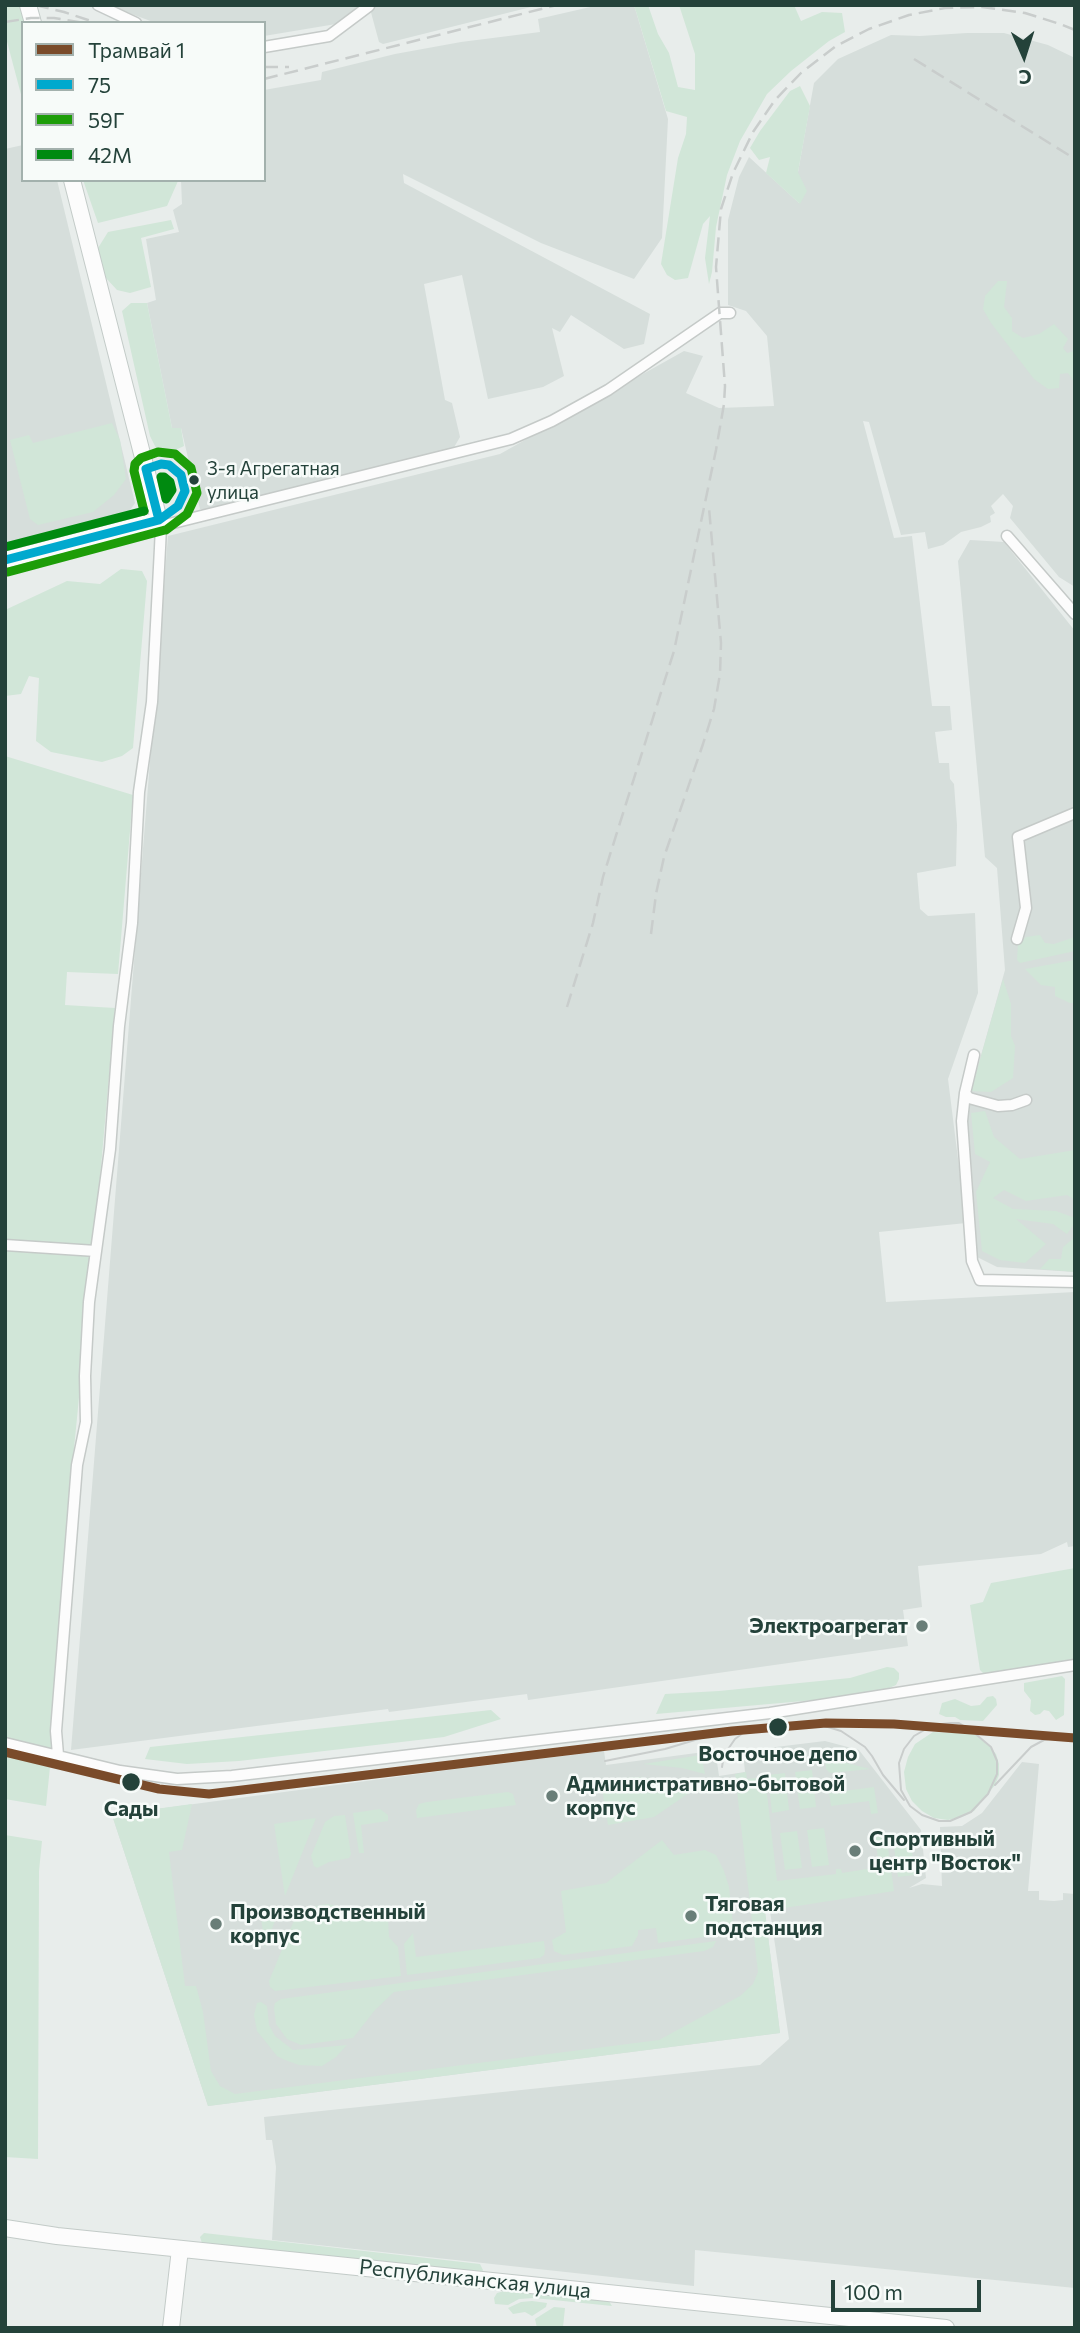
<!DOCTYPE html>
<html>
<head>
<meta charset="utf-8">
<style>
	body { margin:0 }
	#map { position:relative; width:1080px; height:2333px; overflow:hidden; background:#e8edeb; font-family:Commissioner,sans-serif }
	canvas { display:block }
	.frame { position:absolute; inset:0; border:7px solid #24423a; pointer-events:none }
	.legend { position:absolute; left:21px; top:21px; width:245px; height:161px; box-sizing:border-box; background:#f7fbf9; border:2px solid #a3b1ad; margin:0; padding:9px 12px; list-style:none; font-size:21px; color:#24423a }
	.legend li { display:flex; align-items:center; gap:14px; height:35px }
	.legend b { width:35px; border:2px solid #a3b1ad }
	.north { position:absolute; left:989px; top:21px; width:70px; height:70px; -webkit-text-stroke:5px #f7fbf9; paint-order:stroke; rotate:177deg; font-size:19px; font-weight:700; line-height:28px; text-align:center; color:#24423a }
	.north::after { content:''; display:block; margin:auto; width:24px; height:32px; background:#24423a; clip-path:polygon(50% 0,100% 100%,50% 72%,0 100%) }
	.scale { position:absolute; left:831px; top:2280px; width:150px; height:32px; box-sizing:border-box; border:4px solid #24423a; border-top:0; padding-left:9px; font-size:21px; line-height:24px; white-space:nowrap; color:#24423a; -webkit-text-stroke:5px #f7fbf9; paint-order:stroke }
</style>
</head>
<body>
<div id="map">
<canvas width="1080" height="2333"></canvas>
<div class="frame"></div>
<ul class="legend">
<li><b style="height:9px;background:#7a4b2a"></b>Трамвай 1</li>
<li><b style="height:9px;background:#00a9ce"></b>75</li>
<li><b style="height:9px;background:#1d9d08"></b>59Г</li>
<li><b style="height:9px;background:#008a10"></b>42M</li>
</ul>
<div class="north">С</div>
<div class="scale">100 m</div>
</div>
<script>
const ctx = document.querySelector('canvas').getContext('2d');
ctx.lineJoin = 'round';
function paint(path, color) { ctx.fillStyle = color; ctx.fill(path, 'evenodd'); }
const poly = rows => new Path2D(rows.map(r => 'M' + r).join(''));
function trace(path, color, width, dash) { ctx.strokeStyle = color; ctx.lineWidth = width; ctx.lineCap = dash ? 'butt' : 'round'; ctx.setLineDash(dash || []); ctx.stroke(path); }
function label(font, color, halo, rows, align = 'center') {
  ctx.font = font + ' Commissioner,sans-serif'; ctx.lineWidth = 5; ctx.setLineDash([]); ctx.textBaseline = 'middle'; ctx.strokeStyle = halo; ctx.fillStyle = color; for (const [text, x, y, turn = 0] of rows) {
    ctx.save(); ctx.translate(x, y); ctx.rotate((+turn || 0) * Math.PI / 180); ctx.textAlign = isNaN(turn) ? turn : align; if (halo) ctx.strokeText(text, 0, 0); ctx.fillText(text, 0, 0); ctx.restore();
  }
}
const built = poly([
	[107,5,359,5,345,19,336,24,264,36,264,23,156,23],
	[369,5,539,5,383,44,379,42],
	[599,5,634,5,668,119,662,238,634,279,541,243,403,174,404,183,650,314,644,344,624,349,571,315,560,332,552,328,564,376,543,387,488,399,462,275,424,284,445,400,452,403,460,437,453,449,203,510,200,509,181,428,172,428,147,303,156,300,146,239,179,232,173,210,182,204,181,180,264,180,264,90,321,80,322,72,395,54,461,42,540,32,538,19],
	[967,33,1004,33,1048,45,1075,58,1075,587,1059,577,1010,518,1013,506,1003,494,991,506,995,513,990,516,991,522,981,527,961,532,943,545,928,549,925,532,901,535,869,422,863,421,894,538,912,536,932,706,950,706,952,730,935,732,939,763,949,763,950,779,954,784,957,825,956,866,917,873,920,909,928,916,975,913,978,993,948,1079,966,1223,879,1232,886,1302,1075,1292,1075,1546,1068,1547,1067,1542,1041,1554,918,1566,922,1607,903,1610,908,1646,528,1700,527,1694,389,1712,388,1709,71,1750,168,536,500,454,684,351,703,356,686,393,719,408,774,406,767,336,746,311,728,305,728,220,739,177,749,157,799,203,798,172,814,83,838,59,891,35,920,36],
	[23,145,23,180,57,180,135,503,122,522,5,551,5,149],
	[970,540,1004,542,1075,631,1075,1272,997,1267,975,1256,965,1145,971,1091,1005,970,997,868,985,857,958,561],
	[825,1741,859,1750,921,1830,926,1878,909,1888,922,1884,942,1886,940,1827,962,1826,982,1813,1022,1762,1039,1764,1028,1891,1039,1891,1039,1900,1054,1901,1063,1900,1063,1893,1075,1894,1075,2288,695,2250,694,2286,272,2240,276,2167,272,2140,266,2140,264,2117,760,2065,789,2039,770,1911,765,1912,780,2033,208,2106,112,1815,456,1769,604,1751,606,1765,704,1752,704,1749,715,1748,719,1776,745,1772,743,1751]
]);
const green = poly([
	[5,5,21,5,25,23,23,23,23,102,5,34],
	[634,5,648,5,658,34,669,53,678,87,695,90,695,54,679,5,794,5,801,21,822,12,842,13,845,32,829,41,791,71,767,94,740,141,727,175,716,227,712,272,709,284,705,258,710,216,703,224,688,278,675,280,667,275,661,264,678,158,686,134,687,117,666,111],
	[800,86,810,106,798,172,807,191,800,204,766,173,770,157,759,160,750,148,760,131,790,91],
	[83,180,178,180,178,181,167,206,98,223],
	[171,220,174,229,141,238,151,287,130,293,117,290,105,277,98,248,108,232],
	[998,281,1007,281,1004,307,1012,318,1012,331,1023,338,1039,334,1054,324,1068,339,1063,348,1067,353,1075,351,1075,383,1068,373,1060,374,1059,388,1048,389,1034,379,991,323,983,309,985,296],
	[131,303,147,303,172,428,181,428,184,446,169,453,157,450,150,436,122,311],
	[112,423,120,440,126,479,114,495,93,512,38,525,30,519,10,440,29,435,33,443],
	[121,569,142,571,147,581,133,748,122,756,102,762,51,752,36,741,39,678,29,676,21,694,5,696,5,610,67,581,100,584],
	[5,756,133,795,118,974,67,972,65,1005,115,1008,94,1246,5,1240],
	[1040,935,1045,943,1054,944,1075,937,1075,951,1020,963,1017,960,1018,944,1026,937],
	[1075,960,1075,1003,1070,1003,1055,996,1055,987,1041,985,1025,969],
	[1003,979,1011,1004,1011,1036,1015,1046,1013,1078,991,1092,971,1091],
	[985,1111,994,1137,1020,1159,1075,1150,1075,1200,1067,1195,1026,1201,1004,1190,993,1198,1013,1209,1056,1211,1075,1218,1075,1223,1067,1234,1053,1224,1016,1219,1046,1244,1025,1263,1000,1260,982,1251,976,1192,990,1162,975,1154,971,1113],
	[1075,1237,1075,1272,1040,1269,1049,1259,1061,1259,1063,1247],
	[5,1249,93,1254,72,1469,51,1750,5,1739],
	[1075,1568,1075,1661,986,1676,980,1670,970,1605,983,1602,991,1583],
	[887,1667,894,1668,899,1673,899,1679,896,1685,887,1689,849,1697,656,1714,665,1694,719,1691,850,1678],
	[1062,1676,1065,1679,1064,1715,1056,1720,1049,1711,1044,1710,1040,1714,1035,1715,1030,1711,1031,1700,1024,1691,1024,1683],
	[993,1696,996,1699,997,1705,983,1721,960,1720,955,1717,946,1717,939,1714,942,1703,955,1699,971,1706,980,1705,987,1697],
	[491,1710,501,1719,444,1737,239,1761,187,1764,145,1759,150,1747],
	[933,1732,975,1734,989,1746,996,1754,999,1764,999,1775,995,1785,974,1811,962,1817,948,1820,934,1818,922,1811,912,1801,906,1789,904,1772,908,1757,915,1744],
	[701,1755,705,1774,682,1768,643,1764],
	[5,1756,50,1767,46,1806,5,1799],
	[825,1758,827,1758,870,1769,830,1773,826,1769],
	[812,1770,816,1807,800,1809,795,1772],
	[746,1772,747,1779,765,1777,777,1881,836,1874,836,1869,841,1869,842,1873,879,1867,875,1835,886,1833,894,1891,765,1911,780,2033,208,2106,112,1815,192,1804,182,1850,169,1852,185,1986,196,1986,203,2012,211,2071,220,2086,235,2094,659,2040,740,1996,753,1984,758,1972,735,1774],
	[785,1773,789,1810,772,1813,768,1775],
	[639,1777,663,1781,692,1791,654,1817,608,1825,602,1789,625,1787,624,1778],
	[874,1787,878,1813,871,1814,869,1801,831,1806,829,1793],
	[508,1792,513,1794,516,1805,417,1818,416,1810,419,1804,427,1802],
	[380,1809,388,1815,388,1821,361,1825,364,1853,359,1853,353,1813],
	[345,1815,351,1854,349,1858,329,1862,317,1868,314,1866,311,1856,325,1822,334,1816],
	[316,1818,285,1896,274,1824],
	[824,1828,829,1865,812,1867,807,1830],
	[797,1831,802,1868,785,1870,780,1833],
	[5,1835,42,1841,39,1871,38,2159,5,2157],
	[910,1838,915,1875,898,1877,893,1840],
	[662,1840,674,1855,705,1850,716,1855,724,1871,729,1887,734,1933,658,1943,656,1928,638,1930,638,1935,632,1946,563,1955,554,1951,552,1940,566,1932,561,1891,606,1883],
	[327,1904,351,1908,388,1919,389,1937,398,1947,401,1976,275,1991,270,1987,269,1981,295,1918,302,1910,309,1907],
	[280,1907,265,1948,260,1910],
	[413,1933,416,1957,544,1941,545,1950,544,1955,540,1958,407,1975,404,1944],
	[716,1941,713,1947,704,1951,394,1992,375,2010,353,2038,301,2045,287,2039,276,2024,274,2008,275,2003,281,1999],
	[261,2002,267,2006,269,2025,275,2036,293,2050,347,2045,336,2057,322,2066,299,2065,285,2060,277,2056,257,2031,254,2015,257,2003],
	[204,2233,480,2264,483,2270,481,2273,202,2243,200,2237],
	[508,2290,609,2301,612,2306,534,2298,519,2299,508,2305,495,2304,494,2298,497,2293],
	[532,2301,547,2303,546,2307,532,2316,525,2312,513,2314,508,2308,521,2302],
	[554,2307,565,2308,563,2327,537,2328,535,2319]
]);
const street = poly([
	[98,5,136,23],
	[264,47,329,36,369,6],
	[161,526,511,439,552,421,608,390,720,313,730,313],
	[1007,536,1075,614],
	[1017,939,1026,908,1018,837,1075,813],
	[974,1055,965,1093,962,1121,972,1261,980,1280,1075,1282],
	[965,1093,969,1098,998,1106,1012,1105,1026,1100],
	[5,1245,96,1251],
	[5,1743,120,1771,177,1779,232,1776,770,1713,1075,1665],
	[58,1755,56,1731,77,1465,86,1422,85,1376,89,1302,110,1149,119,1026,132,923,139,792,152,702,160,548,161,526,159,520]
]);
const secondary = poly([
	[28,5,33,23],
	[5,560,159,520,72,180],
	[5,2228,57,2236,946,2328],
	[171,2328,180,2249]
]);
const tram = poly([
	[951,1723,959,1723,972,1731,991,1747,997,1761,997,1774,988,1794,971,1812,950,1821,939,1821,922,1815,910,1806,901,1790,899,1763,904,1749,914,1736,933,1725,951,1723],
	[818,1724,841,1731,865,1747,872,1756,883,1775,904,1800],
	[605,1761,665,1749,715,1734],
	[722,1767,724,1755,735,1739,743,1733,760,1729],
	[995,1785,1031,1747,1044,1740,1059,1737]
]);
const rail = poly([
	[35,5,64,12,97,23],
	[1074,5,1075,6],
	[5,22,31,18,54,18,85,23],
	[914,59,1075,159],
	[264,67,289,67],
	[264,79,557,5],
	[651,934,656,894,664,857,703,744,714,709,720,674,721,643,709,508],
	[567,1007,593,923,603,877,674,651,716,450,724,404,725,386,716,267,721,209,733,173,753,132,775,100,801,73,836,46,869,29,909,15,945,8,982,7,1025,13,1060,24,1075,30]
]);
const bus1 = poly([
	[161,464,169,465,181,475,185,491,178,506,159,520,146,469,161,464],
	[5,560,159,520]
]);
const bus2 = poly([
	[144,511,134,471,135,464,141,458,158,452,175,454,191,468,197,493,187,514,166,530],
	[8,572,165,530]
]);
const bus3 = poly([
	[161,477,164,477,170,482,172,490,166,499,161,477],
	[5,547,144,511]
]);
const tram1 = poly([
	[5,1752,159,1789,209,1794,732,1731,826,1723,894,1724,1075,1738]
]);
const markers = [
	[194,480,6,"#24423a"],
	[922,1626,7,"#697e78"],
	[778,1727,10,"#24423a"],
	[131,1782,10,"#24423a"],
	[552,1796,7,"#697e78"],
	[855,1851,7,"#697e78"],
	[691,1916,7,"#697e78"],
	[216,1924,7,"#697e78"]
];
const busNames = [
	["3-я Агрегатная",207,469],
	["улица",207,493]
];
const poiNames = [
	["Электроагрегат",908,1626,"right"],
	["Административно-бытовой",566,1784],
	["корпус",566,1808],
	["Спортивный",869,1839],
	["центр \"Восток\"",869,1863],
	["Тяговая",705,1904],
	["подстанция",705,1928],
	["Производственный",230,1912],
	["корпус",230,1936]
];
const stopNames = [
	["Восточное депо",778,1754],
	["Сады",131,1809]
];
const streetNames = [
	["Республиканская улица",475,2279,6]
];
paint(built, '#d6dedb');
paint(green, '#d1e6d8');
trace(street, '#c5cac8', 13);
trace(secondary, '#c3cbc8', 18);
trace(street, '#fcfcfc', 10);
trace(secondary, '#fcfcfc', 16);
trace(tram, '#c9cdcc', 2);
trace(rail, '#c9cdcc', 2.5, [14, 7]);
trace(bus1, '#00a9ce', 9);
trace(bus2, '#1d9d08', 9);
trace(bus3, '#008a10', 9);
trace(tram1, '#7a4b2a', 9);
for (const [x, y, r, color] of markers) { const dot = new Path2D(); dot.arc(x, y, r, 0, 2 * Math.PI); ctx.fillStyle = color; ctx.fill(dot); trace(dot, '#f7fbf9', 2.5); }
label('19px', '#24423a', '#f7fbf9', busNames, 'left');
label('bold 21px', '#24423a', '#f7fbf9', poiNames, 'left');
label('bold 21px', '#24423a', '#f7fbf9', stopNames);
label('21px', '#24423a', '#f7fbf9', streetNames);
</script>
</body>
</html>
